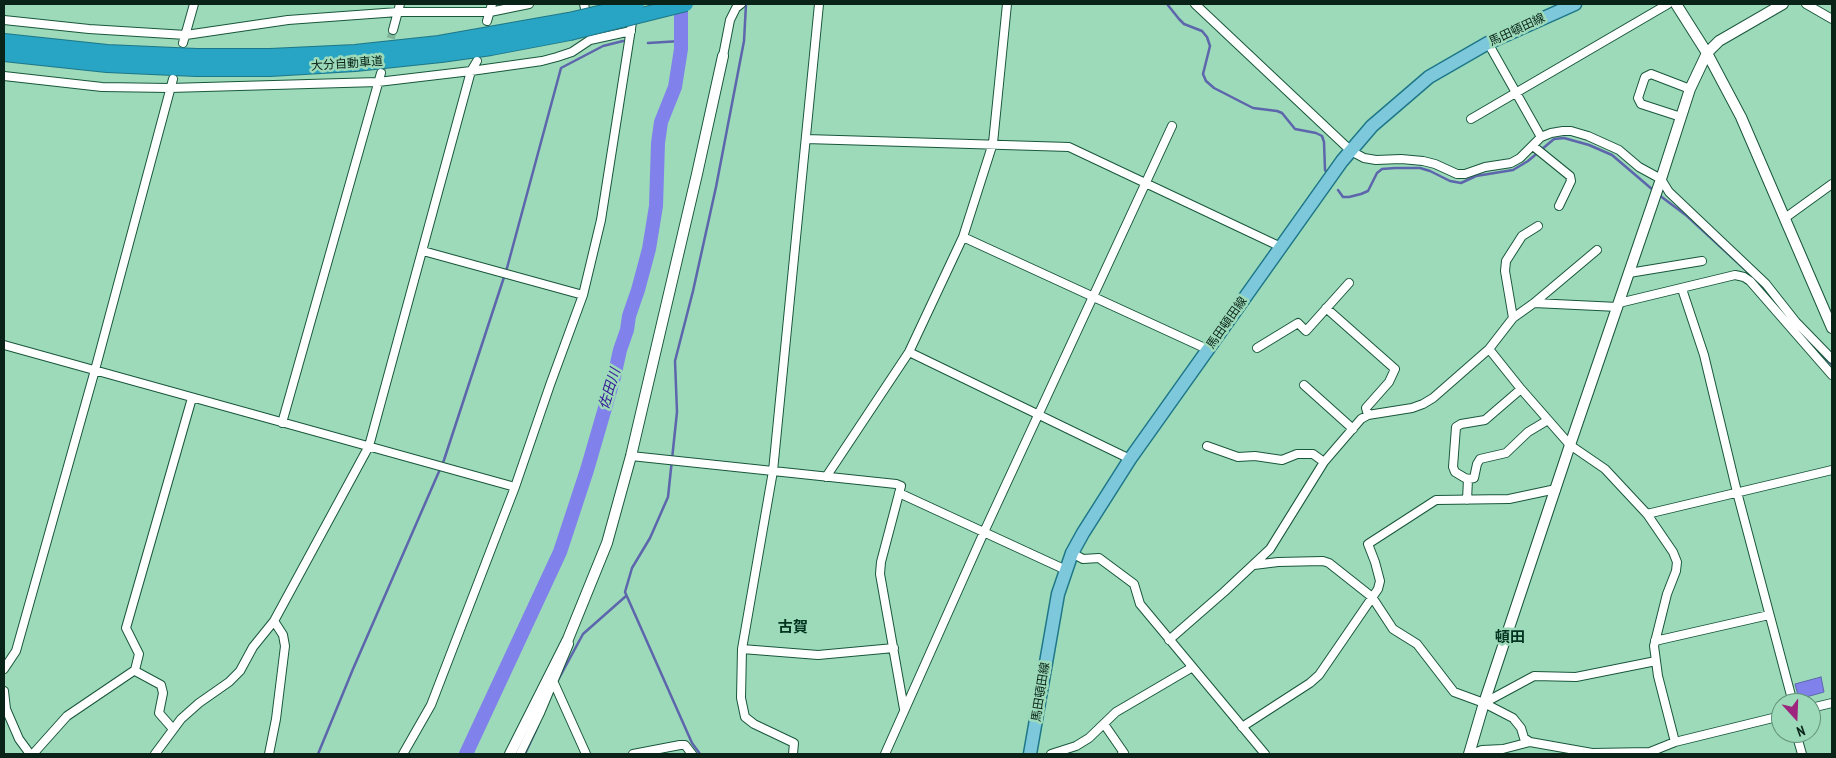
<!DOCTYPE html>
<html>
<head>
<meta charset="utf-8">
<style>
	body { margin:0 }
	#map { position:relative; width:1836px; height:758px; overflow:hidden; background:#9cdab9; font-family:"PT Sans Narrow",sans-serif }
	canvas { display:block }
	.frame { position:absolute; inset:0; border:5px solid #0a2318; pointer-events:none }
	.north { position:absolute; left:1771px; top:693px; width:50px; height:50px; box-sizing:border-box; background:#9cdab9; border:1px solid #629179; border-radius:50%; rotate:160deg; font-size:14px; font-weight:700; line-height:20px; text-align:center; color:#0a2318 }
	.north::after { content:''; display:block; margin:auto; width:18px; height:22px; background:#9d257e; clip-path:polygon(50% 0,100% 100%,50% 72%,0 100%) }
</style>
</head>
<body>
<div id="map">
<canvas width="1836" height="758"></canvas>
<div class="frame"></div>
<div class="north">N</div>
</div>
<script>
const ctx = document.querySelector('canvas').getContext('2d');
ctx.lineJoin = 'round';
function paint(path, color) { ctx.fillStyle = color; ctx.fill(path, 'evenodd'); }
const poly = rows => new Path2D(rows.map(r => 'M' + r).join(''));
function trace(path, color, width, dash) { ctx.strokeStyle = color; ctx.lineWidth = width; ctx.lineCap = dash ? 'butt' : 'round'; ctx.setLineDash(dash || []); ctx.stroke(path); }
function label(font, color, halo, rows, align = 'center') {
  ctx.font = font + ' "PT Sans Narrow","Noto Sans JP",sans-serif'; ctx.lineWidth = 5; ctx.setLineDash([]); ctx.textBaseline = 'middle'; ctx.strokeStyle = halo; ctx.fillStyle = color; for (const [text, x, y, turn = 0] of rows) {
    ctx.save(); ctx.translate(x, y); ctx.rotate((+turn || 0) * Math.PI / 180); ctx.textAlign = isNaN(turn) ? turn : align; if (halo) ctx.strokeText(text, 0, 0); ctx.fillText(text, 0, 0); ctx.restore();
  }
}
const water = poly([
	[1821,677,1824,692,1799,699,1795,684,1821,677]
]);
const stream = poly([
	[1167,4,1179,19,1184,24,1202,31,1207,37,1210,46,1203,74,1206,81,1214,88,1253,108,1277,111,1282,113,1295,129,1316,133,1322,136,1324,142,1325,170,1327,172],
	[648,43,681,41],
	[1338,190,1343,197,1349,197,1361,194,1368,191,1377,173,1382,169,1395,168,1420,168,1430,171,1450,181,1461,183,1476,176,1513,170,1528,161,1554,139,1564,138,1589,145,1612,155,1653,190],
	[1659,195,1687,216,1762,285,1788,319],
	[1798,331,1832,365],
	[557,682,583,634,626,596],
	[318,754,353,669,444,460,507,268,561,68,603,46,623,41],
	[525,754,538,726],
	[700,754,692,743,625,592,632,568,650,538,668,497,677,412,675,361,693,291,716,187,744,41,746,4]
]);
const river = poly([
	[466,754,560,552,587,470,614,377,620,350,627,330,629,316,638,290,649,249,656,206,658,143,661,122,675,87,681,49,681,4]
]);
const minorTunnel = poly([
	[381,73,393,30]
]);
const minor = poly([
	[584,4,587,18],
	[1195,4,1351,151,1364,158,1376,160,1401,159,1423,161,1435,164,1457,174,1465,174,1485,167,1511,163,1520,158,1541,137,1551,133,1563,131,1571,131,1588,136,1619,150,1639,167,1661,179,1669,192,1766,284,1796,322,1832,359],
	[1806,4,1832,19],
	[4,20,89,29,186,35,288,20,398,12,490,12,529,4],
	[487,21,492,4],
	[393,30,400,4],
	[183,43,194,4],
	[1488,43,1541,137],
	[723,56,730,20,736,8,741,4],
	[4,76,102,87,170,88,378,82,471,71,542,61,557,57,572,52,590,40,631,31],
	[1681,117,1641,104,1638,98,1645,77,1651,74,1690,89],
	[1471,119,1668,4],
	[806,139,1069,147,1281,247],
	[1533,146,1570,176,1571,181,1559,206],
	[1785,218,1832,184],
	[963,237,1209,350],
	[423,251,583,295],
	[1629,273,1702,261],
	[1682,289,1704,355,1737,492,1793,703],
	[1534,303,1597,250],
	[1619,303,1735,275,1744,277,1750,281,1832,375],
	[1326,308,1395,369,1389,382,1366,408,1368,415],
	[1513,318,1505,271,1506,261,1522,236,1538,226],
	[4,345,515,487],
	[1257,348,1298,323,1306,331,1349,283],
	[1489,349,1521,389,1570,445,1605,469,1647,514,1673,552,1677,562,1676,571,1667,594,1654,646,1658,676,1675,742],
	[909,352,1130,459],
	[1304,385,1353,429],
	[1521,389,1485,420,1461,424,1456,427,1453,467,1455,472,1465,478,1469,479,1474,478,1477,464,1480,459,1506,453,1528,432,1548,420],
	[282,423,381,73],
	[1207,446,1238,457,1255,456,1282,460,1297,454,1313,454,1324,462],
	[631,456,896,484,901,486,881,562,880,574,904,709],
	[826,477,909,352,963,237,993,143,1007,4],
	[899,493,1066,570],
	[1467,500,1468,479],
	[1647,514,1832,470],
	[1072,553,1083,559,1099,558,1134,584,1140,604,1265,754],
	[1254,565,1278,562,1323,561,1329,563,1372,597,1393,629,1417,644,1454,692,1484,703,1513,718,1521,728,1524,738,1530,742],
	[1169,640,1224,592,1270,549,1324,462,1361,419,1368,415,1412,408,1423,404,1433,398,1489,349,1513,318,1534,303,1618,307],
	[1655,641,1769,615],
	[742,649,818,655,894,648],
	[4,669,16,651,95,370,173,79],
	[137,672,161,685,163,693,159,713,173,729],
	[554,683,586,754],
	[4,691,6,709,19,739,30,754],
	[1484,703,1534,676,1576,677,1656,661],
	[1811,708,1832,703],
	[1104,724,1124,753,1122,754],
	[1242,727,1310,683,1319,675,1378,589,1380,581,1375,562,1368,544,1436,500,1509,499,1556,489],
	[1796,733,1802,754],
	[33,754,67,716,135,670,139,654,126,628,192,398],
	[155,754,181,719,199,703,229,682,240,671,253,647,274,621,369,446,471,71,477,61],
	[269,754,276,719,285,646,283,635,274,621],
	[403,754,431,705,515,487,550,385,583,295,601,220,633,16],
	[520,754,540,713,569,644],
	[633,754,680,745,685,745,692,754],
	[793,754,794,743,754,724,745,717,741,698,742,649,773,471,819,4],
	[885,754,984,532,1172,126],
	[1051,754,1076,746,1089,738,1116,712,1191,668],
	[1471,754,1482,750,1503,749,1530,742,1592,753,1650,752,1675,742,1781,716]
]);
const tertiary = poly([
	[1676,4,1707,53,1741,117,1832,328],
	[510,754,568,639,607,543,631,456,697,174,723,56],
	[1469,754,1484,703,1570,445,1661,179,1690,89,1707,53,1719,41,1783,4]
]);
const primary = poly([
	[1030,754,1058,594,1072,553,1083,533,1130,459,1342,161,1372,126,1429,77,1488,43,1575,4]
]);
const motorway = poly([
	[4,41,107,52,197,56,270,56,355,52,439,43,569,20],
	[4,54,107,65,196,69,270,69,355,64,441,55,491,48,570,33]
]);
const motorwayBridge = poly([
	[569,20,637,4],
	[570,33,686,4]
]);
const streetNames = [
	["馬田頓田線",1517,30,-25],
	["大分自動車道",347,64,-4],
	["馬田頓田線",1227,323,-55],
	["馬田頓田線",1041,692,-81]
];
const waterNames = [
	["佐田川",610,389,-73]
];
const quarterNames = [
	["古賀",793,628],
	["頓田",1510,638]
];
paint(water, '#8081eb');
trace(water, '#5d65ac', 1);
trace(stream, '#5d65ac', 2.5);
trace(river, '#8081eb', 14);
trace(minorTunnel, '#7fb599', 8, [8, 4]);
trace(minor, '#19573c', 10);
trace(tertiary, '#19573c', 12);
trace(primary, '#1e7788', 15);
trace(motorway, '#1e7788', 16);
trace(minor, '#fff', 8);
trace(tertiary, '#fff', 10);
trace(primary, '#7ec8dc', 12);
trace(motorway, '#28a4c4', 14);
trace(motorwayBridge, '#1e7788', 16, []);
trace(motorwayBridge, '#28a4c4', 14);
label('12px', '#0a2318', '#9cdab9', streetNames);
label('italic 14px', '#331896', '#9cdab9', waterNames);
label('bold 15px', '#023420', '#9cdab9', quarterNames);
</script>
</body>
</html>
